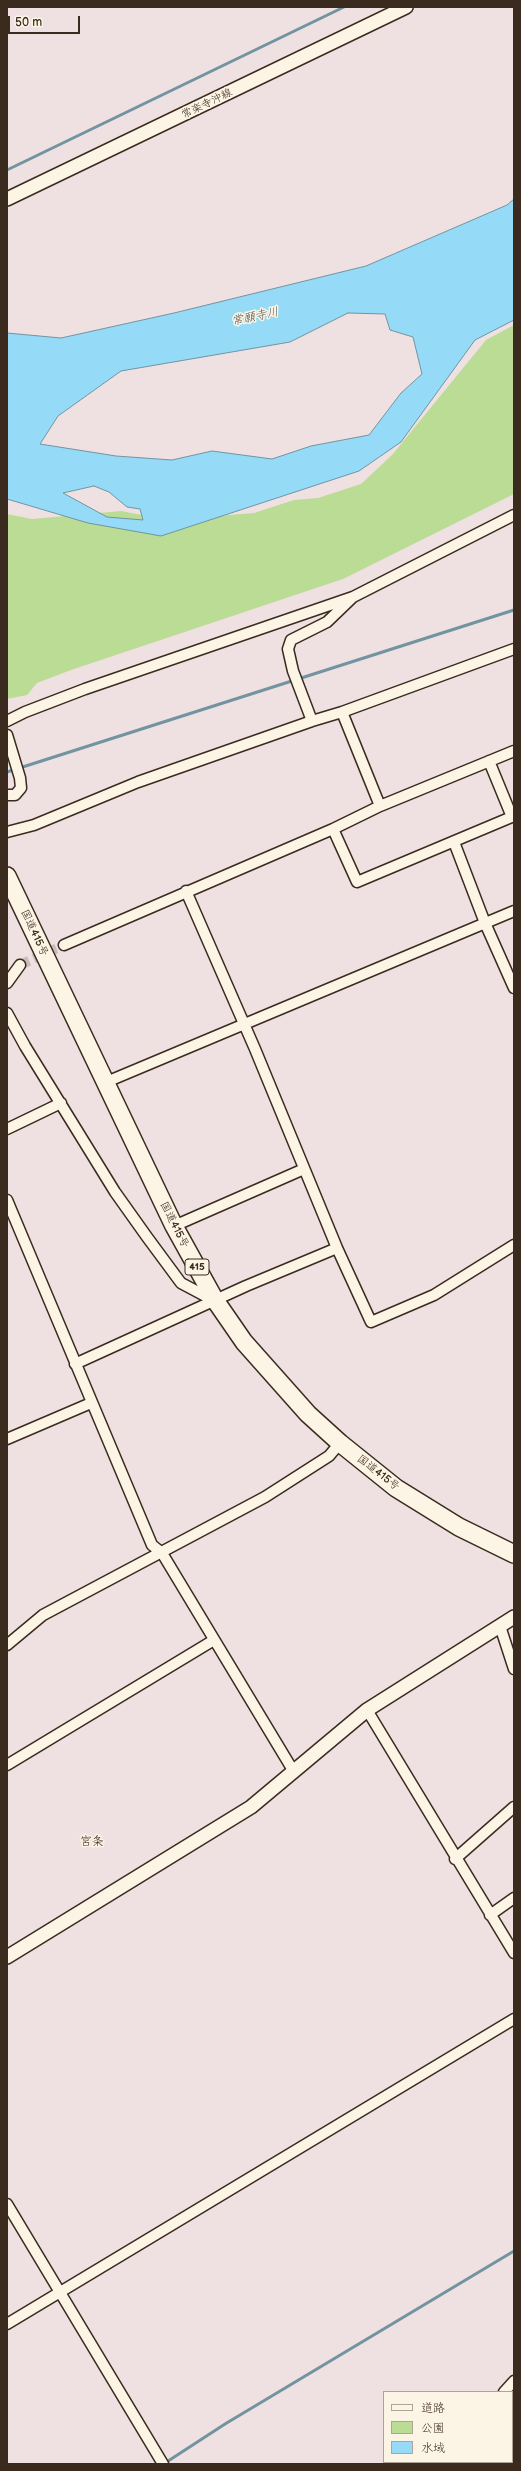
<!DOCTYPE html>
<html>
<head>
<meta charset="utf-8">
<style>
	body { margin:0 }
	#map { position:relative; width:521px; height:2471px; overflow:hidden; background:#efe0e1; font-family:"Balsamiq Sans","Klee One",sans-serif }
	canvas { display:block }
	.frame { position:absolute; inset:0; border:8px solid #3b2a1e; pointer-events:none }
	.legend { position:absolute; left:383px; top:2391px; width:130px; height:72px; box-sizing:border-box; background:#fcf5e5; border:1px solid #afa495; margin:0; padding:5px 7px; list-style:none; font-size:12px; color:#3b2a1e }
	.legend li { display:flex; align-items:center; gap:8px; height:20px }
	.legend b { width:20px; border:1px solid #afa495 }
	.scale { position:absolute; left:8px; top:16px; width:72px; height:18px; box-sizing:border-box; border:2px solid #3b2a1e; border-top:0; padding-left:5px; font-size:12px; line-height:14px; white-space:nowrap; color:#3b2a1e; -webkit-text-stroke:3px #fcf5e5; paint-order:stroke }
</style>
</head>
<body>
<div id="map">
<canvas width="521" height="2471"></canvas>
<div class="frame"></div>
<ul class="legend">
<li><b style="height:5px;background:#fcf5e5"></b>道路</li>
<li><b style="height:11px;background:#bbdc95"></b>公園</li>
<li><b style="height:11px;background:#95dbf7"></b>水域</li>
</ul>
<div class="scale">50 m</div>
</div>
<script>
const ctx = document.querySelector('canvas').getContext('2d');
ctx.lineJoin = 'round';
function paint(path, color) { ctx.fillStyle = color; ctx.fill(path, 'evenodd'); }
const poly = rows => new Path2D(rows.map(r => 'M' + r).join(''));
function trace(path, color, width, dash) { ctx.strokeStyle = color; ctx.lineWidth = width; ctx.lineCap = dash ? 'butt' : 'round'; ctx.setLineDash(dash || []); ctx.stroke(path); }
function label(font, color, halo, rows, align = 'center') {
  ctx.font = font + ' "Balsamiq Sans","Klee One",sans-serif'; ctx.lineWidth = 3; ctx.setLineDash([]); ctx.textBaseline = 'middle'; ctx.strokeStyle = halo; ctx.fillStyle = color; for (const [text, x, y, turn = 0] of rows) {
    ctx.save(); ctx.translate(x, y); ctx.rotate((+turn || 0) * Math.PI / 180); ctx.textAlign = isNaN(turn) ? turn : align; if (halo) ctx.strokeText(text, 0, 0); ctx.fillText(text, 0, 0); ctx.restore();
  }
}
const green = poly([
	[514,325,514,494,343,579,71,670,37,683,27,695,7,699,7,514,32,519,121,511,168,520,254,513,294,500,318,498,361,484,392,455,486,340]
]);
const water = poly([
	[514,199,514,320,475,340,401,442,359,471,161,536,88,523,7,499,7,333,61,338,174,313,366,266,507,205,514,199],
	[348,313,385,314,390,330,413,337,422,374,401,393,369,435,311,446,272,459,212,451,172,460,116,456,40,444,58,416,121,371,290,342,348,313],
	[94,486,109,492,127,507,140,509,143,520,107,517,63,493,94,486]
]);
const stream = poly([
	[7,170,344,7],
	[7,772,514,610],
	[165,2463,225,2424,514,2251]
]);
const streetTunnel = poly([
	[20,965,64,945]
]);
const street = poly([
	[342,712,380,806],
	[7,721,25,712,85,689,353,597],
	[312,721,293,671,288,649,291,640,327,622,353,597,514,515],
	[7,735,20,778,21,788,15,795,7,795],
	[489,761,512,817],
	[333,829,357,882,514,816],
	[7,832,34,825,138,782,312,721,342,712,514,649],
	[454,842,485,923,514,988],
	[186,891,255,1049,337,1248,371,1322,434,1295,514,1245],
	[64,945,333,829,380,806,514,751],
	[7,983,20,965],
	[7,1013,25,1046,115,1192,147,1237,181,1283,213,1300],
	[104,1083,514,911],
	[7,1129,61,1103],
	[7,1200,152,1545,162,1553,294,1772],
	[174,1226,304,1169],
	[75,1364,246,1286,337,1248],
	[7,1439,91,1403],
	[500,1626,514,1669],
	[7,1645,43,1615,265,1497,329,1456,340,1443],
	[367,1710,514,1953],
	[7,1765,214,1640],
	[455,1859,514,1807],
	[490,1915,514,1898],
	[7,2204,163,2464],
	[7,2324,514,2019],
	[504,2392,514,2381],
	[440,2464,442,2462]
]);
const secondary = poly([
	[7,199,406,7],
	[7,1957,251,1807,367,1710,514,1617]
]);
const highway = poly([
	[7,876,174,1226,215,1300,244,1342,308,1414,340,1443,396,1488,459,1527,514,1554]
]);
const shields = [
	[197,1267,24]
];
const shieldNames = [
	["415",197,1267]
];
const streetNames = [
	["常楽寺沖線",207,104,-26],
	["国道415号",34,933,65],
	["国道415号",174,1225,63],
	["国道415号",378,1473,38]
];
const waterNames = [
	["常願寺川",255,317,-12]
];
const neighbourhoodNames = [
	["宮条",92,1842]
];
paint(green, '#bbdc95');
paint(water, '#95dbf7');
trace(water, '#7194a0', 1);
trace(stream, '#7194a0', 3);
trace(streetTunnel, '#cbbcba', 10, [10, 5]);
trace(street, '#3b2a1e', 13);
trace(secondary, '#3b2a1e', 16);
trace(highway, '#3b2a1e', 20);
trace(street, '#fcf5e5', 10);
trace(secondary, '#fcf5e5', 13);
trace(highway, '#fcf5e5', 17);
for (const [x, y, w] of shields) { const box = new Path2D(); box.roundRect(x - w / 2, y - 8, w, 16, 3); ctx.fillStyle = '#fcf5e5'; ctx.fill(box); trace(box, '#3b2a1e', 1); }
label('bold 10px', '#3b2a1e', null, shieldNames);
label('11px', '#3b2a1e', '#fcf5e5', streetNames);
label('italic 12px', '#525654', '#fcf5e5', waterNames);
label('12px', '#3b2a1e', '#fcf5e5', neighbourhoodNames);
</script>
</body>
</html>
